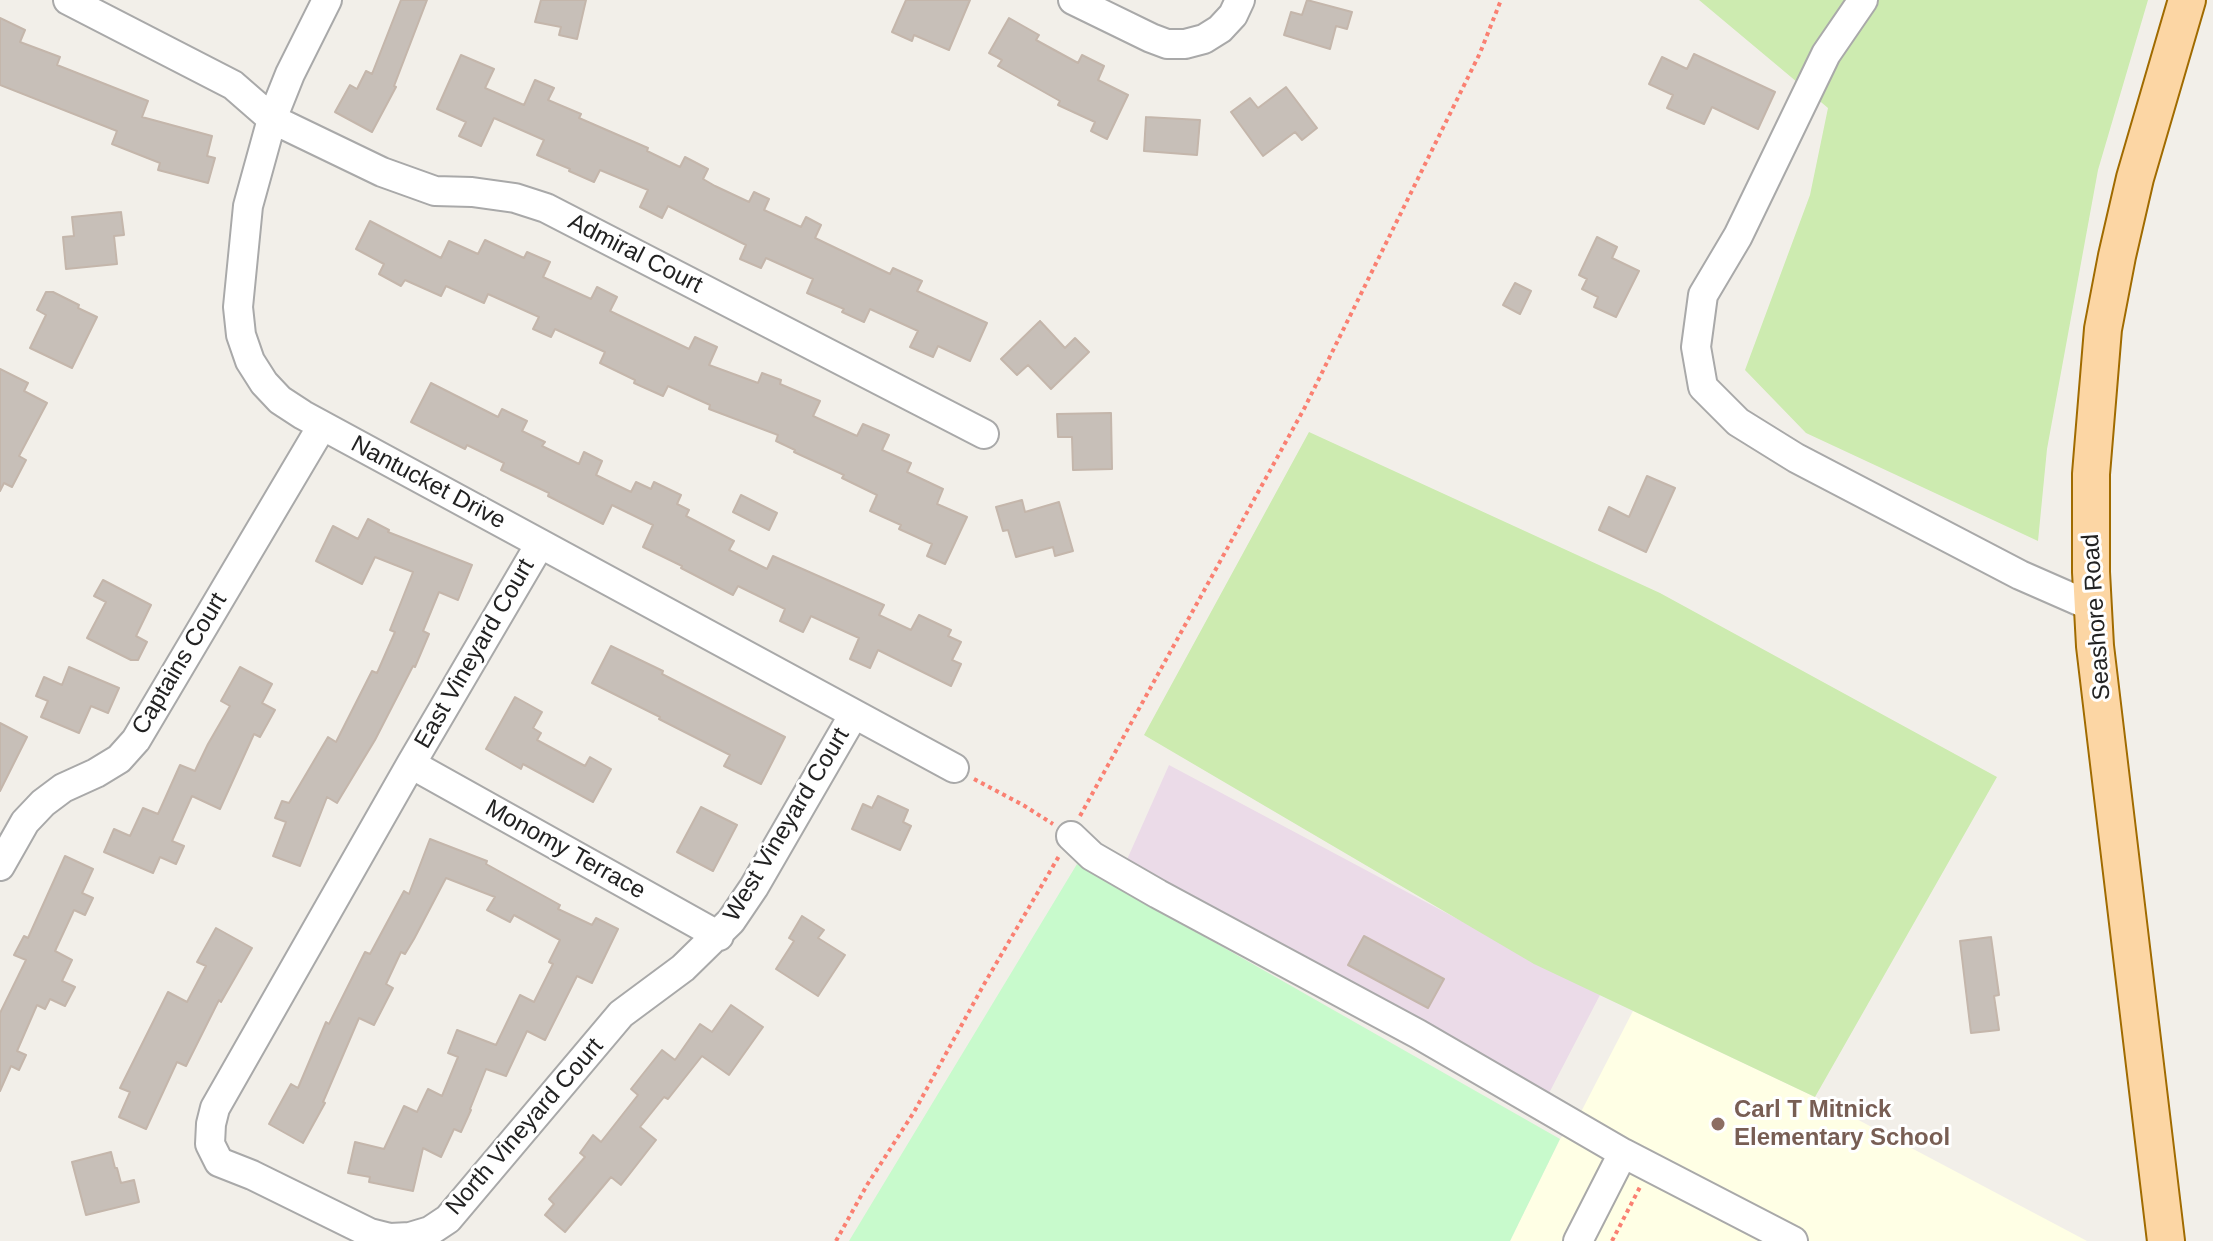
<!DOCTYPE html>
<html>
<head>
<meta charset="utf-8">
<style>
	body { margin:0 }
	canvas { display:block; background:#f2efe9 }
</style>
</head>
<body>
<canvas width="2213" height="1241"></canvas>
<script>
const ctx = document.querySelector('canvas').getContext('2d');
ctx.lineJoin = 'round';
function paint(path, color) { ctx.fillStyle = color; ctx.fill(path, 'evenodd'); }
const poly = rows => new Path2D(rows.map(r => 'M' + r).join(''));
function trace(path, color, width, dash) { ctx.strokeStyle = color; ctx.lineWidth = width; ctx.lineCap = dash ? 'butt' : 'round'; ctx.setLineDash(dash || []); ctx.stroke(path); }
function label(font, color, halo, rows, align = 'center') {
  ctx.font = font + ' Arial,sans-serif'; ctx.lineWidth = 6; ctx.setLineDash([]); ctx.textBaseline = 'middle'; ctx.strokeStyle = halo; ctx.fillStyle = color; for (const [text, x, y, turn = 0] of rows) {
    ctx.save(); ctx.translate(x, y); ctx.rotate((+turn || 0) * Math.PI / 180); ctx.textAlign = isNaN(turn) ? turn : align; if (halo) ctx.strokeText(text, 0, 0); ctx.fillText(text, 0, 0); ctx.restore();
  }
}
const industrial = poly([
	[1169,765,1600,995,1548,1095,1125,864]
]);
const education = poly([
	[1633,1011,1815,1097,2087,1241,1510,1241,1560,1139,1582,1110]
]);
const grass = poly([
	[1699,0,2148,0,2098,170,2047,449,2038,541,1806,433,1745,370,1810,195,1828,108],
	[1309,432,1660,593,1997,777,1815,1097,1534,964,1144,735]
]);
const park = poly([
	[1077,864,1560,1139,1510,1241,849,1241]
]);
const building = poly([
	[401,0,427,0,394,86,396,87,372,132,335,112,350,85,357,89,366,71,372,74,401,0],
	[541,0,586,0,577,39,559,35,561,27,535,22,541,0],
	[906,0,970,0,949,50,914,35,912,41,892,32,906,0],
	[1307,0,1352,12,1347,29,1336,26,1330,49,1284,35,1291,12,1302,15,1307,0],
	[0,18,25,30,20,42,60,57,57,65,148,101,142,117,212,136,207,156,215,158,208,183,158,170,160,163,112,144,117,131,0,85,0,18],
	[1009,18,1039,35,1036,40,1078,63,1082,55,1104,66,1098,80,1128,95,1107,139,1091,131,1095,122,1058,105,1060,101,998,66,1002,60,989,53,1009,18],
	[1694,54,1775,92,1758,129,1712,107,1704,124,1667,108,1673,95,1649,84,1662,57,1687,69,1694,54],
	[461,55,494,69,485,88,524,105,535,80,554,88,548,100,581,114,579,118,648,148,647,151,680,167,685,157,708,169,703,179,715,186,749,202,754,192,769,199,764,210,801,227,806,217,821,225,815,238,890,274,893,268,922,281,917,291,987,323,970,361,938,346,933,357,910,347,918,331,870,309,864,322,842,312,844,309,807,293,813,279,766,258,761,268,740,259,746,245,668,206,662,218,640,207,648,190,600,170,594,182,569,171,570,169,537,155,544,140,494,118,481,146,459,136,466,122,437,109,461,55],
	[1286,87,1317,128,1302,140,1295,132,1263,156,1231,112,1250,98,1258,108,1286,87],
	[1146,117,1200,120,1197,155,1144,151,1146,117],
	[121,212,124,235,114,236,117,264,66,269,63,237,74,236,72,217,121,212],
	[370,221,441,258,449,241,478,254,485,240,524,258,527,252,550,262,543,277,591,299,597,287,617,297,610,311,689,349,695,337,717,347,709,365,758,383,762,373,781,380,780,384,820,401,813,416,857,436,863,424,889,435,882,450,911,463,907,472,943,489,937,504,967,517,945,564,927,556,932,544,899,529,901,525,870,511,877,495,842,478,844,475,794,452,795,450,776,441,778,435,709,409,710,405,668,386,663,396,634,383,635,380,600,363,605,352,555,329,551,337,533,329,539,317,488,294,484,303,446,286,441,296,405,280,401,286,379,274,384,264,356,249,370,221],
	[1597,237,1617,247,1612,258,1639,271,1616,317,1594,307,1598,297,1582,289,1587,279,1579,275,1597,237],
	[1515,283,1531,291,1520,314,1503,305,1515,283],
	[46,292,53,292,79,305,78,308,97,317,72,368,30,348,46,315,37,310,46,292],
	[1040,321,1065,348,1075,338,1089,352,1051,389,1028,365,1017,375,1001,359,1040,321],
	[0,369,28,383,24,391,47,403,19,456,26,460,12,487,4,483,0,491,0,369],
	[431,383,498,417,502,409,527,421,522,431,545,442,542,446,579,464,584,452,602,461,596,475,631,492,636,482,651,489,654,482,681,495,677,504,689,510,686,516,734,541,729,550,767,569,773,556,884,605,879,615,911,630,919,615,951,630,948,636,961,642,952,660,961,664,951,686,878,650,870,668,850,659,859,638,811,616,803,632,780,621,785,609,738,586,733,595,681,568,682,566,643,547,653,525,612,505,603,524,548,496,549,493,501,470,504,463,467,445,465,449,411,422,431,383],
	[1111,413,1112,469,1073,470,1072,437,1058,437,1057,414,1111,413],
	[1647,476,1675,488,1646,552,1599,530,1609,507,1629,517,1647,476],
	[741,495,777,513,769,530,733,512,741,495],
	[1022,500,1025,512,1059,502,1073,551,1055,556,1053,547,1016,557,1008,530,1003,531,996,507,1022,500],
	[368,519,389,530,388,532,472,565,458,600,439,592,423,631,429,634,415,667,413,666,375,740,337,803,327,797,300,866,273,856,286,822,275,818,282,801,289,803,328,737,336,742,372,671,377,673,395,632,390,630,413,572,375,557,362,584,316,561,333,526,358,539,368,519],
	[103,580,151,605,136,636,147,642,138,660,131,660,87,638,106,602,94,596,103,580],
	[611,646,663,671,662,674,785,737,761,784,724,766,730,755,659,719,660,717,592,683,611,646],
	[69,667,119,688,108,713,91,706,79,733,41,717,48,701,36,696,44,677,62,685,69,667],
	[240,667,272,684,262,703,275,710,260,737,254,734,220,809,192,796,172,841,184,846,176,864,160,857,153,873,104,852,114,829,130,836,143,808,158,814,180,765,195,771,208,744,230,706,221,701,240,667],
	[515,697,542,712,533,728,541,733,537,740,585,766,590,757,611,769,593,802,523,764,521,769,486,749,515,697],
	[0,723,27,737,0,791,0,723],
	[878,796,908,810,903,822,911,826,900,850,852,829,863,804,872,808,878,796],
	[701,807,737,825,713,871,677,852,701,807],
	[430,839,487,861,486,864,560,905,558,909,592,925,596,918,618,929,592,983,577,976,545,1040,527,1031,506,1076,486,1069,470,1109,471,1110,461,1132,454,1129,441,1157,423,1148,413,1191,369,1182,370,1177,348,1173,355,1142,384,1149,404,1106,417,1112,428,1089,442,1096,458,1057,448,1053,457,1030,496,1045,520,995,534,1002,553,964,549,962,560,940,514,915,510,922,487,910,495,897,446,878,414,939,405,954,401,952,386,984,393,988,374,1025,359,1018,323,1102,325,1103,303,1143,269,1124,291,1084,298,1088,326,1022,329,1024,365,952,370,954,404,891,409,894,430,839],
	[65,856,93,869,82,893,93,898,85,915,74,910,55,951,72,960,62,981,75,987,65,1006,50,999,45,1009,37,1005,17,1051,26,1055,19,1070,11,1066,0,1091,0,1013,26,960,14,955,24,936,28,938,65,856],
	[802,916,824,930,818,938,845,955,818,996,776,969,794,941,789,938,802,916],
	[216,928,252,948,221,1002,219,1000,186,1066,177,1062,146,1129,119,1117,130,1092,120,1088,168,992,187,1002,206,966,197,962,216,928],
	[1364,936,1444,979,1428,1008,1348,965,1364,936],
	[1991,937,1999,995,1994,996,1999,1030,1971,1033,1960,941,1991,937],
	[731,1005,763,1027,729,1075,702,1056,668,1099,664,1097,640,1127,656,1140,621,1185,611,1177,565,1232,545,1215,554,1204,549,1199,585,1157,580,1153,593,1135,601,1142,638,1095,631,1089,662,1050,675,1060,700,1024,712,1032,731,1005],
	[111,1152,115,1168,117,1168,121,1183,134,1180,139,1202,86,1215,72,1162,111,1152]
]);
const path = poly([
	[974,779,1023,805,1053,824],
	[1080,816,1305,407,1480,53,1501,0],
	[836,1241,867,1185,914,1112,983,986,1059,856],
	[1612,1241,1640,1187]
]);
const minor = poly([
	[68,0,233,85,272,119,382,172,435,191,472,192,515,198,546,208,984,434],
	[327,0,290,74,272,119,248,206,238,307,241,335,250,361,264,383,280,400,303,415,954,768],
	[1073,0,1151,38,1167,44,1185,44,1204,39,1220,29,1233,15,1240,0],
	[1863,0,1826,54,1738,236,1703,295,1696,347,1703,387,1738,422,1796,458,2020,575,2093,607],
	[540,544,411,764,215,1108,211,1124,210,1144,219,1162,252,1175,370,1233,390,1238,410,1237,430,1231,448,1219,621,1014,683,968,731,921,754,887,854,714],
	[411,764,719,936],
	[1071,836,1092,856,1158,894,1418,1034,1623,1153],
	[0,866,25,822,43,803,63,788,96,773,119,759,136,740,322,426],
	[1578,1241,1623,1153,1793,1241]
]);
const major = poly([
	[2166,1241,2095,646,2091,572,2091,474,2103,329,2117,256,2135,178,2187,0]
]);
const markers = [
	[1718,1124,8,"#8d6e63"]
];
const streetNames = [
	["Admiral Court",635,254,27],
	["Nantucket Drive",428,483,28],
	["Seashore Road",2097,617,-94],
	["East Vineyard Court",475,654,-60],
	["Captains Court",180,664,-59],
	["West Vineyard Court",787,825,-59],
	["Monomy Terrace",565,850,29],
	["North Vineyard Court",525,1127,-49]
];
const educationNames = [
	["Carl T Mitnick",1734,1110],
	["Elementary School",1734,1138]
];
paint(industrial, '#ebdbe8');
paint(education, '#ffffe5');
paint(grass, '#cdebb0');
paint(park, '#c8facc');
paint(building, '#c7bfb8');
trace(building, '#c4b6ab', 2);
trace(minor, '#a9a9a9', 32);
trace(major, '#a06b00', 40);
trace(path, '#fa8072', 4, [4, 4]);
trace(minor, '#fff', 28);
trace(major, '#fcd6a4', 36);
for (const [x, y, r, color] of markers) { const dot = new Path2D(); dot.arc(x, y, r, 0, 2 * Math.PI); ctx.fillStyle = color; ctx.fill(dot); trace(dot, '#fff', 3); }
label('24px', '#222', '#fff', streetNames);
label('bold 24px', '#785e54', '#fff', educationNames, 'left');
</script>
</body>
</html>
